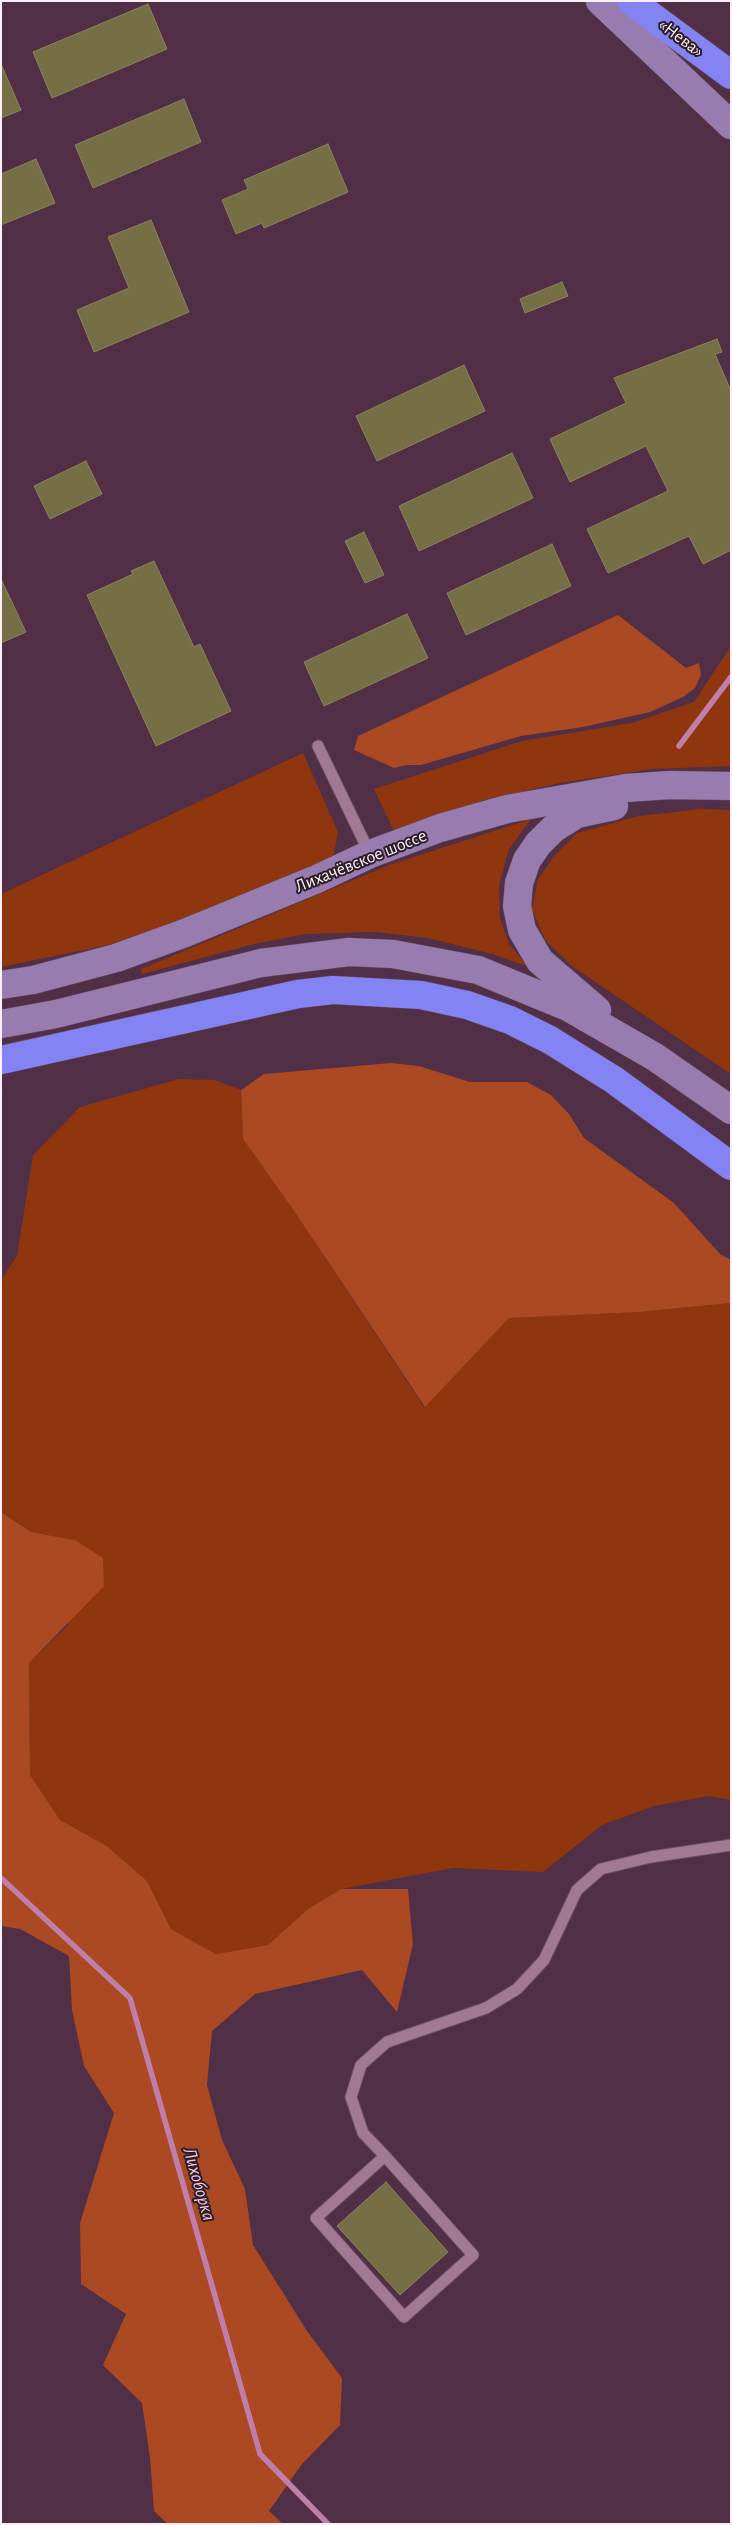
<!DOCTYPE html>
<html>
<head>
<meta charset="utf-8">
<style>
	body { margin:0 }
	#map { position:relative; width:732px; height:2525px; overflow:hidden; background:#512f46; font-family:"Alegreya Sans",sans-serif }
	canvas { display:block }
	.frame { position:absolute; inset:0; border:2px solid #fef0f8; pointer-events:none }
</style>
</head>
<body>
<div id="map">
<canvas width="732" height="2525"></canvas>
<div class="frame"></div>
</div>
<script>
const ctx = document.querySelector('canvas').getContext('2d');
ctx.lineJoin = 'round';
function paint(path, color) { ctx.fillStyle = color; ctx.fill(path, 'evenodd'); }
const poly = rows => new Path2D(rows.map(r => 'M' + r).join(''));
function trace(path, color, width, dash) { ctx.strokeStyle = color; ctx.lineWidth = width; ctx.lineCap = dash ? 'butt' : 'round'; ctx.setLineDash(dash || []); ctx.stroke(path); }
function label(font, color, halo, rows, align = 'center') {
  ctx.font = font + ' "Alegreya Sans",sans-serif'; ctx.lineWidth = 4; ctx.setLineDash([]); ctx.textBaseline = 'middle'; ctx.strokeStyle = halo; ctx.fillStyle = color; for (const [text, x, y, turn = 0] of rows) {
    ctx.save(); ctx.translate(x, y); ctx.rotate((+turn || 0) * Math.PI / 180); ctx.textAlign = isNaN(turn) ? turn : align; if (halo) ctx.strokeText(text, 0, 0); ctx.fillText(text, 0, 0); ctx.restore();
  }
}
const green = poly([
	[731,646,731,766,652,769,560,783,484,800,394,831,374,789,522,741,632,723,694,702],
	[303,753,338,832,333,857,206,911,108,945,1,967,1,894],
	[700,809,731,810,731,1074,572,966,545,940,532,909,538,879,555,855,577,833,639,816],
	[531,819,509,849,499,885,500,919,509,944,527,966,492,954,428,938,376,932,305,934,254,944,142,974,141,969,389,865],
	[179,1079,214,1080,241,1090,243,1139,292,1208,424,1407,509,1318,640,1312,731,1303,731,1800,709,1796,654,1806,602,1825,543,1872,453,1868,341,1889,308,1909,268,1945,216,1954,171,1929,147,1881,107,1846,60,1820,30,1775,29,1663,68,1625,75,1540,31,1532,1,1512,1,1280,17,1256,33,1155,80,1107]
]);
const forest = poly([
	[618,615,686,668,699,663,701,675,695,688,683,697,650,712,583,727,521,736,421,765,407,765,394,768,354,750,358,736],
	[391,1063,419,1066,470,1082,527,1082,551,1095,569,1114,584,1138,674,1203,720,1254,731,1260,731,1303,640,1312,509,1318,425,1407,292,1208,243,1139,241,1090,264,1074],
	[1,1512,31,1532,75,1540,103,1558,104,1586,29,1663,30,1775,60,1820,107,1846,147,1881,171,1929,216,1954,268,1945,308,1909,341,1889,408,1889,413,1944,397,2012,362,1970,255,1994,212,2031,207,2085,222,2140,245,2189,253,2245,307,2331,342,2378,340,2425,302,2464,269,2511,283,2524,168,2524,154,2511,150,2458,142,2403,103,2365,126,2314,81,2284,80,2223,114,2113,84,2066,72,2010,69,1956,20,1929,1,1926]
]);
const stream = poly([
	[679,746,731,677],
	[1,1878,130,1998,260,2454,328,2524]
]);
const building = poly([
	[148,4,167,49,52,98,33,52,148,4],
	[1,64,21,110,1,118,1,64],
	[184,99,201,142,93,188,75,145,184,99],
	[328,144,348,192,264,228,262,223,236,234,222,200,248,189,244,180,328,144],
	[36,159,55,203,1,225,1,174,36,159],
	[151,220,189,312,94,352,77,310,129,288,108,237,151,220],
	[562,282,568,296,525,313,520,299,562,282],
	[717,339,722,352,715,354,731,391,731,550,703,564,689,536,608,573,587,529,668,491,646,446,570,482,550,439,626,403,614,378,717,339],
	[464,365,485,411,377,461,356,416,464,365],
	[512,453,533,498,419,551,399,506,512,453],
	[86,461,102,494,50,519,34,486,86,461],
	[364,532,384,575,365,583,345,541,364,532],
	[552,544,571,586,466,635,447,593,552,544],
	[154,561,194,647,200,644,231,711,156,746,87,595,133,574,131,571,154,561],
	[1,579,26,632,1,643,1,579],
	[407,614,428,658,324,706,304,662,407,614],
	[386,2182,448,2252,400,2295,337,2226,386,2182]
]);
const lane = poly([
	[318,746,370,854],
	[385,2156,316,2218,404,2317,473,2255,385,2156,363,2133,351,2097,361,2065,387,2042,486,2008,517,1989,544,1960,577,1890,601,1869,651,1857,731,1845]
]);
const secondary = poly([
	[600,1,731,125],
	[1,985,33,980,116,958,185,933,317,879,370,854,440,828,507,809,626,788,670,785,731,786],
	[597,1010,540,961,522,930,517,906,519,883,527,860,538,844,553,829,577,814,614,806],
	[1,1024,56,1014,261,963,349,952,393,954,478,970,568,1007,655,1057,731,1110]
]);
const highway = poly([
	[631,1,731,75],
	[1,1060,298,994,333,990,421,995,467,1005,510,1020,550,1040,614,1080,731,1166]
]);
const streetNames = [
	["«Нева»",681,38,37],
	["Лихачёвское шоссе",361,861,-22]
];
const waterNames = [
	["Лихоборка",199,2184,74]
];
paint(green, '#90360f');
paint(forest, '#aa4922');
trace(stream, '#c07eab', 5.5);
paint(building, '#766f45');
trace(building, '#8b8459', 1);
trace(lane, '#6a4f61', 13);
trace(secondary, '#6a4f61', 29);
trace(highway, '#6a4f61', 29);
trace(lane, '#a17992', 11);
trace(secondary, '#987caf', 28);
trace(highway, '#8383f4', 28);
label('18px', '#fef0f8', '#2d1d27', streetNames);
label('italic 19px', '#f6c5e3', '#2d1d27', waterNames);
</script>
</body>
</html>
